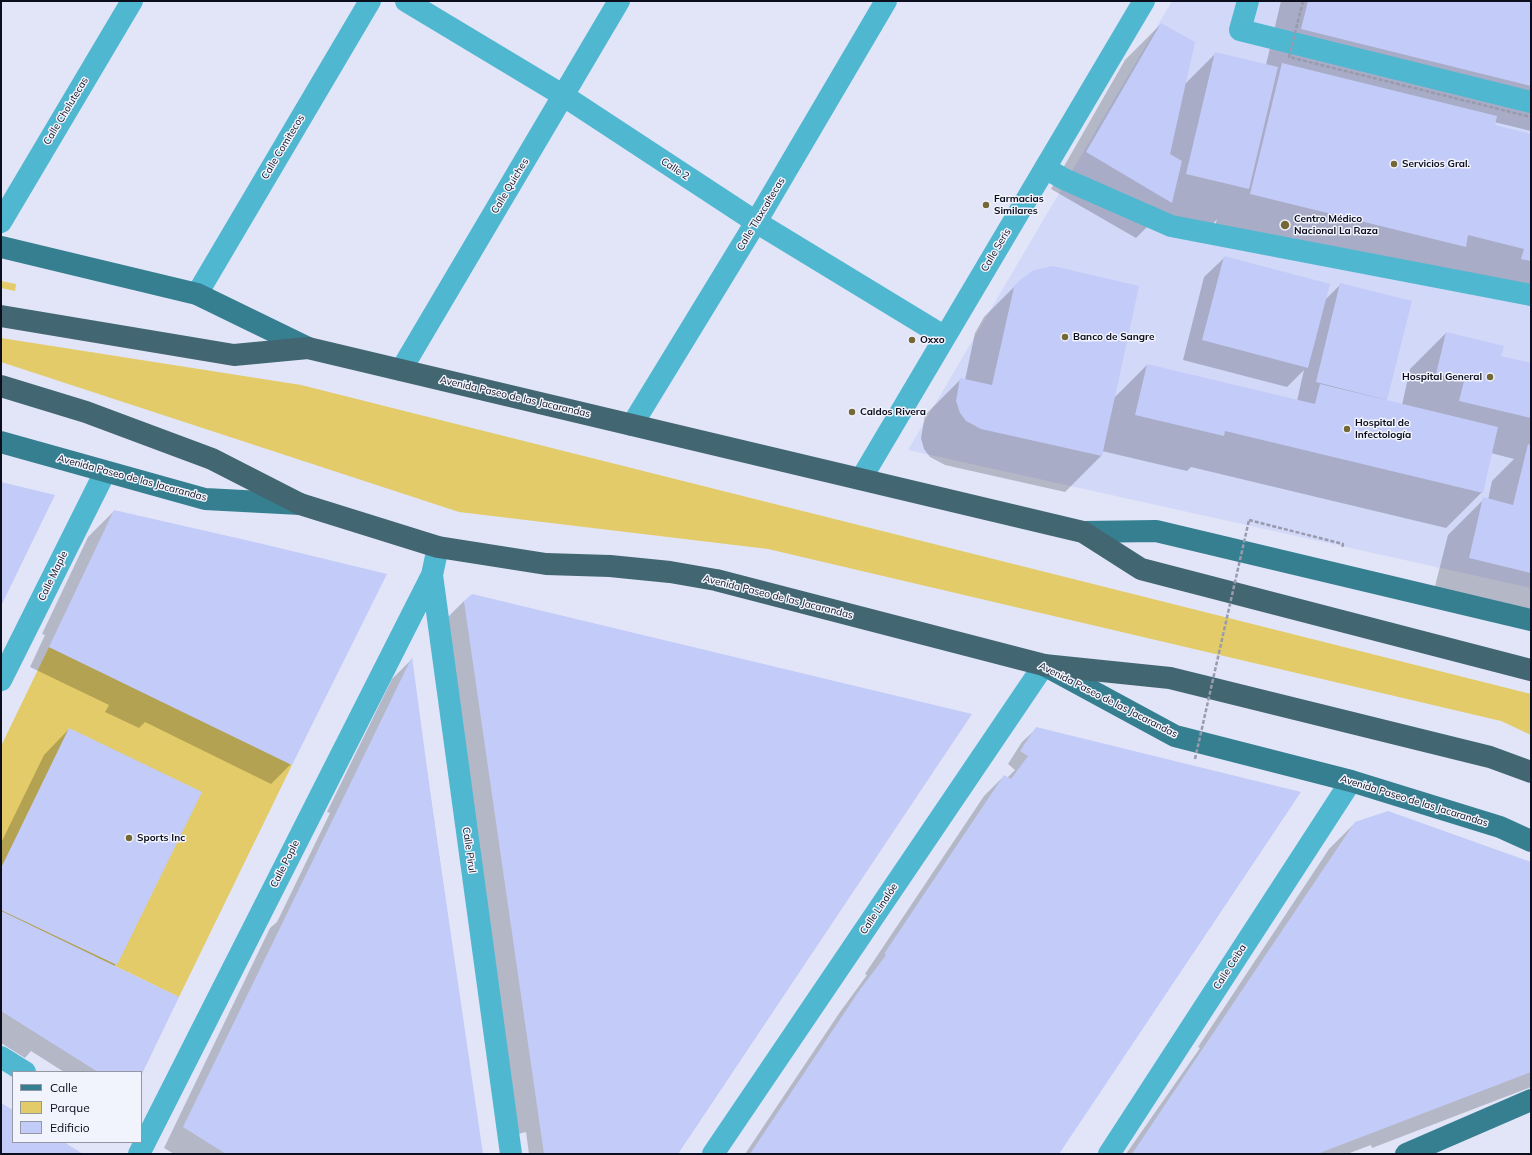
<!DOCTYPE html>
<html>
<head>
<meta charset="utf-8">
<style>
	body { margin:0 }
	#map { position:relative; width:1532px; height:1155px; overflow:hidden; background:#e2e5f8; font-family:Mulish,sans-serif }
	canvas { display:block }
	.frame { position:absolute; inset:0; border:2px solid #0c0e1d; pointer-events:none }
	.legend { position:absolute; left:12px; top:1071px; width:130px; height:72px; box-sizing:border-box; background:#f1f3fd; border:1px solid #9597a3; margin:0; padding:5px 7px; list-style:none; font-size:12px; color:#0c0e1d }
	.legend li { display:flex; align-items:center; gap:8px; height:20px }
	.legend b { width:20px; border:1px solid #9597a3 }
</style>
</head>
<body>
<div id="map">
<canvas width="1532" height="1155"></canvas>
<div class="frame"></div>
<ul class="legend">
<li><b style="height:5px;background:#367f91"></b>Calle</li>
<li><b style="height:11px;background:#e2cb68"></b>Parque</li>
<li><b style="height:11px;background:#c3cbf8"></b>Edificio</li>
</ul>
</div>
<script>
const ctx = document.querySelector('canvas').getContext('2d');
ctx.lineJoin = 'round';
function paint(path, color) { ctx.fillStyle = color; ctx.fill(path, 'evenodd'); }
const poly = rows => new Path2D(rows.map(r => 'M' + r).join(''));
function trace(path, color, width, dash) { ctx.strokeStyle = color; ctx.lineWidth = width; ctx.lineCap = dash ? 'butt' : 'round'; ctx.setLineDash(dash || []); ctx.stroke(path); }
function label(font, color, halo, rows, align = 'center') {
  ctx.font = font + ' Mulish,sans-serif'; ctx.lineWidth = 3; ctx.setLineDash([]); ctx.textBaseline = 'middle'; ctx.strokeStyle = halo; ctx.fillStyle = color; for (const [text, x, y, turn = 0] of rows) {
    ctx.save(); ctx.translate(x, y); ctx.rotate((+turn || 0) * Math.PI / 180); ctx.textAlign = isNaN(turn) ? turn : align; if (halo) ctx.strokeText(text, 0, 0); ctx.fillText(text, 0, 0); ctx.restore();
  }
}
const built = poly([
	[1172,1,1531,1,1531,588,908,450]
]);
const green = poly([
	[1,281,16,284,15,291,1,288],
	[1,338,301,385,1531,694,1531,735,1501,721,768,549,459,512,1,362],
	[49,647,292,765,179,997,1,911,1,746]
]);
const shadow = poly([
	[1281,1,1531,1,1531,131,1494,122,1494,126,1531,135,1531,306,1214,230,1217,219,1212,225,1161,213,1136,238,1051,189,1125,60,1161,24,1185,84,1216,53,1266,65],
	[1224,258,1325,300,1341,284,1386,399,1385,401,1402,405,1410,369,1446,333,1500,357,1531,364,1531,618,1433,594,1448,535,1484,499,1488,500,1492,481,1514,459,1491,453,1482,492,1446,528,1191,467,1187,471,1102,451,1101,456,1065,492,945,465,930,457,924,449,921,438,925,415,961,379,965,380,975,333,984,317,1021,280,1114,398,1147,365,1297,401,1304,370,1287,387,1183,360,1204,277],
	[114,511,291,764,271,784,145,722,139,728,105,712,109,705,30,667,45,635,42,634,88,537],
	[464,601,677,1154,529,1154,526,1132,518,1134,444,621],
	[411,660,482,1154,174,1154,164,1148,270,928,277,922,330,813,327,812,392,679],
	[69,729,200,793,114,967,178,997,141,1074,141,1072,64,1072,31,1051,25,1058,1,1043,1,843,44,755],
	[1036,729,1058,1154,745,1154,840,1012,867,975,865,974,984,796,1004,776,1007,778,1015,770,1008,764,1022,742],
	[1355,823,1531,863,1531,1087,1372,1148,1371,1145,1347,1154,1126,1154,1200,1048,1198,1047,1329,849]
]);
const building = poly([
	[1308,1,1531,1,1531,86,1301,29],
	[1161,23,1195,42,1170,154,1182,161,1172,203,1086,152],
	[1215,52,1278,67,1249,189,1186,174],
	[1282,63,1497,116,1495,125,1531,134,1531,261,1521,259,1524,249,1468,235,1466,247,1250,194],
	[1224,256,1330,284,1308,368,1202,340],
	[1053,266,1139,286,1102,456,981,429,966,421,960,413,956,401,960,378,992,385,1014,287,1020,280,1034,270],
	[1340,283,1412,301,1387,400,1316,382],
	[1446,332,1504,346,1501,356,1531,363,1531,418,1459,401,1464,381,1436,374],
	[1147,364,1315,404,1320,384,1498,427,1483,493,1225,431,1224,436,1135,415],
	[1528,444,1531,445,1531,573,1469,558,1483,497,1513,505],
	[1,482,55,495,1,606],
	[114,510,263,544,387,574,292,765,49,647],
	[472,594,972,714,678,1154,544,1154,464,601],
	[412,657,432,805,483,1154,226,1154,183,1127],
	[1036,727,1301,792,1059,1154,750,1154,859,991,886,955,884,954,1004,775,1011,779,1028,756,1020,751],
	[69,728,202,792,117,965,1,910,1,868],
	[1388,811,1531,862,1531,1072,1317,1154,1132,1154,1355,822],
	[1,911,179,997,141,1076,141,1072,98,1072,1,1011],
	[1,1103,13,1110,13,1142,64,1142,83,1154,1,1154]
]);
const path = poly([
	[1249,520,1343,544,1342,548]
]);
const minor = poly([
	[406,1,564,96,756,222,945,337],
	[1248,1,1240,30,1531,102],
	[1045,168,1064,179,1171,226,1531,295],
	[1,222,132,1],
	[197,294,370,1],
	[401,370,619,1],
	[632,425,756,222,886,1],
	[861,479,1144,1],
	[438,547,432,575,511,1154],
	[1,680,105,472],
	[1,1057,25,1072],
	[139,1154,432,575],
	[713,1154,1044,665],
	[1109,1154,1351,781]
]);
const major = poly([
	[1,247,197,294,308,348],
	[1,442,205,499,300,504],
	[1083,532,1156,531,1531,620],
	[1044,665,1175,736,1351,781,1500,827,1531,841],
	[1406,1154,1531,1100]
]);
const highway = poly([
	[1,316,234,355,308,348,1083,532,1141,569,1531,670],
	[1,386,86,412,212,459,300,504,438,547,546,564,610,566,670,572,716,580,1044,665,1170,678,1490,757,1531,772]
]);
const pathBridge = poly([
	[1303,1,1289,57,1531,117],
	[1195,759,1249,520]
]);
const markers = [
	[1394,164,4,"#746936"],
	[986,205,4,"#746936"],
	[1285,225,5,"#746936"],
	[1065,337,4,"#746936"],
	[912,340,4,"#746936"],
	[1490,377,4,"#746936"],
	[852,412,4,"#746936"],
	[1347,429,4,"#746936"],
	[129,838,4,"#746936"]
];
const streetNames = [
	["Calle Cholutecas",66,111,-59],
	["Calle Comitecos",283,147,-59],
	["Calle 2",675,169,33],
	["Calle Quiches",510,186,-59],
	["Calle Tlaxcaltecas",761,214,-59],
	["Calle Seris",996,250,-59],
	["Avenida Paseo de las Jacarandas",515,397,13],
	["Avenida Paseo de las Jacarandas",132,478,15],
	["Calle Maple",53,576,-64],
	["Avenida Paseo de las Jacarandas",778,597,14],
	["Avenida Paseo de las Jacarandas",1108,700,27],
	["Avenida Paseo de las Jacarandas",1414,801,17],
	["Calle Pirul",469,850,82],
	["Calle Pople",285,864,-63],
	["Calle Linalóe",879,909,-56],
	["Calle Ceiba",1230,967,-57]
];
const poiNames = [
	["Servicios Gral.",1402,164],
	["Farmacias",994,199],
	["Similares",994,211],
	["Centro Médico",1294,219],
	["Nacional La Raza",1294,231],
	["Banco de Sangre",1073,337],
	["Oxxo",920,340],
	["Hospital General",1482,377,"right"],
	["Caldos Rivera",860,412],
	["Hospital de",1355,423],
	["Infectología",1355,435],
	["Sports Inc",137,838]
];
paint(built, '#d2d8f8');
paint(green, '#e2cb68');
paint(shadow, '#0003');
paint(building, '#c3cbf8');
trace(path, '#999bad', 2.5, [4, 2]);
trace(minor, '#50b7d1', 22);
trace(major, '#367f91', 22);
trace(highway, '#426772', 22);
trace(pathBridge, '#999bad', 2.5, [4, 2]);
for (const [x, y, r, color] of markers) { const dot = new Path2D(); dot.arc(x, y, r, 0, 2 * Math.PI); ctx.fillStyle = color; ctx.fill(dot); trace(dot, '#f1f3fd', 1.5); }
label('10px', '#0c0e1d', '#f1f3fd', streetNames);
label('bold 10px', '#0c0e1d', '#f1f3fd', poiNames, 'left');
</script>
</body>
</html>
